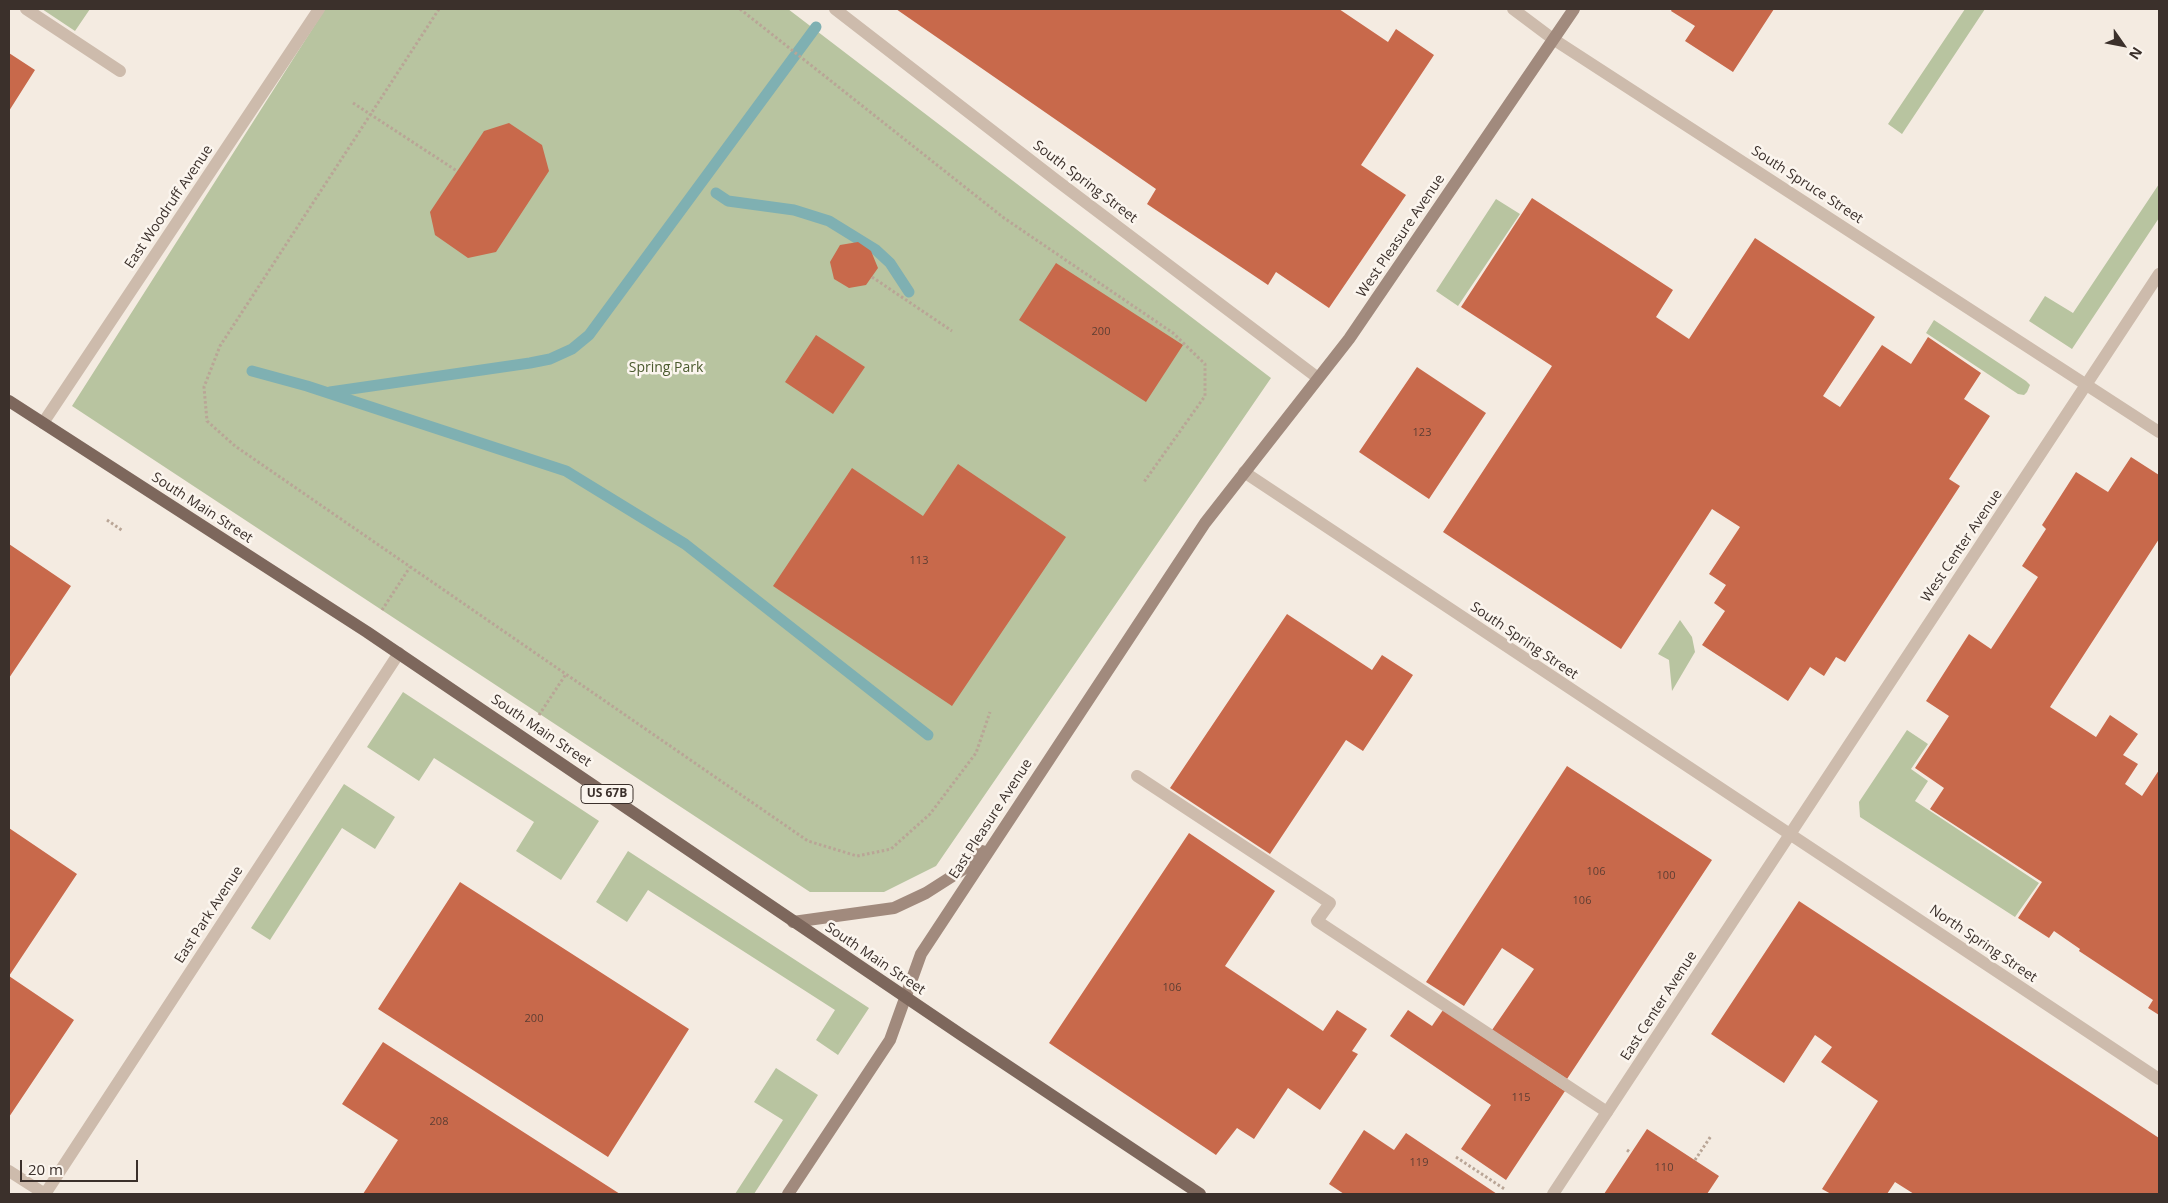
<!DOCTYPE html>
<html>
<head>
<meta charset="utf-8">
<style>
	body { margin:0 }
	#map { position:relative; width:2168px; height:1203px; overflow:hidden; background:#f4ebe1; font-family:"Open Sans",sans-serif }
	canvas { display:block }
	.frame { position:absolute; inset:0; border:10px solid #3b302b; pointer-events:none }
	.north { position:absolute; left:2098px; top:20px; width:50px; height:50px; -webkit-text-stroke:4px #fbf5ee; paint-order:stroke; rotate:123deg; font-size:14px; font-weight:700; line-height:20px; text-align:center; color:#3b302b }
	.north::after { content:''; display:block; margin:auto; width:18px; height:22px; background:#3b302b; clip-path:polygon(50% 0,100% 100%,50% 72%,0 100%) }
	.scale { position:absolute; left:20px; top:1160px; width:118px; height:22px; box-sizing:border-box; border:2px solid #3b302b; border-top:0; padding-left:6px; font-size:15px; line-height:18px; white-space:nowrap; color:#3b302b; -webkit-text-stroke:4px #fbf5ee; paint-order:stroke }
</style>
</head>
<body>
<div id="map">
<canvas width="2168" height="1203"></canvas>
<div class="frame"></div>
<div class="north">N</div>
<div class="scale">20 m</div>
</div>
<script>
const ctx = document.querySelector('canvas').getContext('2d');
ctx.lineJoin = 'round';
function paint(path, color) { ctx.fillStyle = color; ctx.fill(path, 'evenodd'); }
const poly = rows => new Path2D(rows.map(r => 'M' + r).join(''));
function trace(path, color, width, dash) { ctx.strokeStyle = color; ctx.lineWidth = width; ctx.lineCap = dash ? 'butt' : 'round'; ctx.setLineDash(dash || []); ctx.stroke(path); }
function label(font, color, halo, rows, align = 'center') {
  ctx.font = font + ' "Open Sans",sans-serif'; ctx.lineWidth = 5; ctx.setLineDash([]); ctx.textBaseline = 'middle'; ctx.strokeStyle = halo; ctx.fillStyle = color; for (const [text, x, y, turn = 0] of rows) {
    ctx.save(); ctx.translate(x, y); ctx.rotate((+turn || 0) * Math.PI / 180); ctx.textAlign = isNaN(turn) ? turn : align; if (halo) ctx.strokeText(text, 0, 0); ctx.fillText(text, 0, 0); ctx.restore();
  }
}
const green = poly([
	[42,9,90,9,75,31],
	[325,9,788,9,1271,378,936,866,884,892,810,892,72,406],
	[1965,9,1985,9,1902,134,1888,124],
	[2159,184,2159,218,2072,349,2029,321,2045,296,2073,313],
	[1496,199,1520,214,1458,306,1436,291],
	[1934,320,2026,381,2030,385,2027,392,2024,395,2018,394,1926,333],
	[1680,620,1692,637,1695,652,1672,691,1669,660,1658,654],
	[403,692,599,821,561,880,516,851,534,822,434,758,419,781,367,747],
	[1907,730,1928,744,1911,769,1928,781,1915,801,2039,883,2015,917,1860,817,1859,802],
	[344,784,395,817,375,849,342,828,270,940,251,928],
	[628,851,869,1008,838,1055,816,1040,835,1010,648,890,627,922,596,902],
	[776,1068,818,1095,754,1194,735,1194,783,1120,754,1102]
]);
const stream = poly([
	[716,193,728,201,794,210,829,221,876,250,890,263,909,292],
	[252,371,307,386,566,471,685,544,928,735],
	[330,392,530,363,550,359,572,349,589,335,816,27]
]);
const building = poly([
	[896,9,1339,9,1388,42,1396,29,1434,55,1361,165,1406,195,1329,308,1276,272,1268,285,1147,204,1156,189],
	[1672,9,1774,9,1733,72,1685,41,1695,26,1671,11],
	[9,53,35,70,9,111],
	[509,123,542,145,549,171,496,252,468,258,435,235,430,212,484,131],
	[1532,198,1673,290,1656,317,1689,339,1755,238,1875,317,1823,396,1840,407,1882,345,1911,364,1928,337,1981,373,1964,399,1990,416,1949,479,1960,486,1845,662,1836,657,1824,676,1810,667,1788,701,1702,645,1725,611,1714,603,1726,585,1709,574,1740,527,1712,509,1621,649,1443,532,1552,366,1461,307],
	[858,242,871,251,878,268,866,285,849,288,834,279,830,262,840,245],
	[1056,263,1183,345,1146,402,1019,320],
	[816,335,865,367,833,414,785,382],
	[1417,367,1486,413,1429,499,1359,452],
	[2131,457,2159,475,2159,539,2050,707,2096,737,2110,715,2138,734,2123,755,2138,764,2125,784,2142,796,2159,770,2159,1015,2148,1008,2153,1000,2079,951,2080,949,2054,931,2049,938,2018,918,2042,882,1930,809,1944,788,1915,768,1949,716,1926,701,1969,634,1991,649,2038,577,2022,566,2046,529,2042,525,2076,472,2108,492],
	[958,464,1066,537,952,706,773,586,852,468,923,516],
	[9,544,71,586,9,678],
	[1287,614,1372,670,1382,655,1413,675,1363,751,1346,740,1270,854,1170,788],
	[1567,766,1712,860,1567,1079,1492,1030,1534,969,1502,948,1464,1006,1426,982],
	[9,828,77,874,9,976,74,1020,9,1117],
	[1189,833,1275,891,1225,966,1323,1031,1337,1010,1367,1029,1352,1051,1358,1054,1320,1110,1288,1088,1254,1139,1237,1128,1216,1155,1049,1043],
	[460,882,689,1029,608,1157,378,1009],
	[1799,901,2159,1138,2159,1194,1914,1194,1895,1182,1887,1194,1831,1194,1822,1189,1878,1101,1821,1062,1832,1047,1815,1035,1784,1083,1711,1034],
	[1408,1010,1432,1026,1443,1010,1565,1091,1506,1180,1461,1149,1491,1105,1390,1036],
	[383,1042,620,1194,363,1194,398,1140,342,1104],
	[1647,1129,1719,1176,1707,1194,1604,1194],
	[1364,1130,1394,1150,1406,1133,1497,1194,1344,1194,1329,1184]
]);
const path = poly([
	[439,9,220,346,204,387,207,421,235,446,808,841,857,856,891,849,930,814,976,753,990,712],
	[740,9,1004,218,1173,333,1205,364,1205,396,1144,482],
	[353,103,457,171],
	[872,277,952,331],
	[107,520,123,531],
	[382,610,410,567],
	[539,715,566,674],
	[1627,1150,1631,1153],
	[1456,1157,1506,1190],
	[1695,1160,1711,1136]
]);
const lane = poly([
	[26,9,120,71],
	[1513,9,1553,39],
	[1137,776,1330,903,1317,921,1607,1112]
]);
const street = poly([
	[835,9,1056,180,1318,378],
	[1553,39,2159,432],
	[43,423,319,9],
	[1244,472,2159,1079],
	[9,1171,45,1194],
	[45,1194,399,653],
	[1553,1194,2159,274]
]);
const secondary = poly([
	[793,922,894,908,926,893,962,870,982,851],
	[788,1194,890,1040,921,954,1205,523,1349,339,1574,9]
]);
const primary = poly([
	[9,401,367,632,963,1036,1200,1194]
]);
const numberNames = [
	["200",1101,332],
	["123",1422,433],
	["113",919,561],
	["106",1596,872],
	["100",1666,876],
	["106",1582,901],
	["106",1172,988],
	["200",534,1019],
	["115",1521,1098],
	["208",439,1122],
	["119",1419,1163],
	["110",1664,1168]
];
const shields = [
	[607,794,52]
];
const shieldNames = [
	["US 67B",607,794]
];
const streetNames = [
	["South Spring Street",1085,182,37],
	["South Spruce Street",1807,185,33],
	["East Woodruff Avenue",169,207,-56],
	["West Pleasure Avenue",1401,236,-56],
	["South Main Street",202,508,33],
	["West Center Avenue",1962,546,-56],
	["South Spring Street",1524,641,34],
	["South Main Street",541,731,34],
	["East Pleasure Avenue",991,819,-57],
	["East Park Avenue",209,915,-57],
	["North Spring Street",1983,944,34],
	["South Main Street",875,959,34],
	["East Center Avenue",1659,1006,-57]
];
const parkNames = [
	["Spring Park",666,368]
];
paint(green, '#b8c4a0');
trace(stream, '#7fb0b2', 11);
paint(building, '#c8694b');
trace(path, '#b9a596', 3, [2.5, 2.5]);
trace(lane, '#cdbbac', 12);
trace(street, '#cdbbac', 12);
trace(secondary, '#a18a7d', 12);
trace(primary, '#7d675c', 12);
label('11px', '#5e3e33', null, numberNames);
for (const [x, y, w] of shields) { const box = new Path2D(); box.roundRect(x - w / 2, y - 9.5, w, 19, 4); ctx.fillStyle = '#fbf5ee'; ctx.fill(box); trace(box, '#3b302b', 1); }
label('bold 12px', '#3b302b', null, shieldNames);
label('14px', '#3b302b', '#fbf5ee', streetNames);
label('14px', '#4a5a2e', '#fbf5ee', parkNames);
</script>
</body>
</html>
